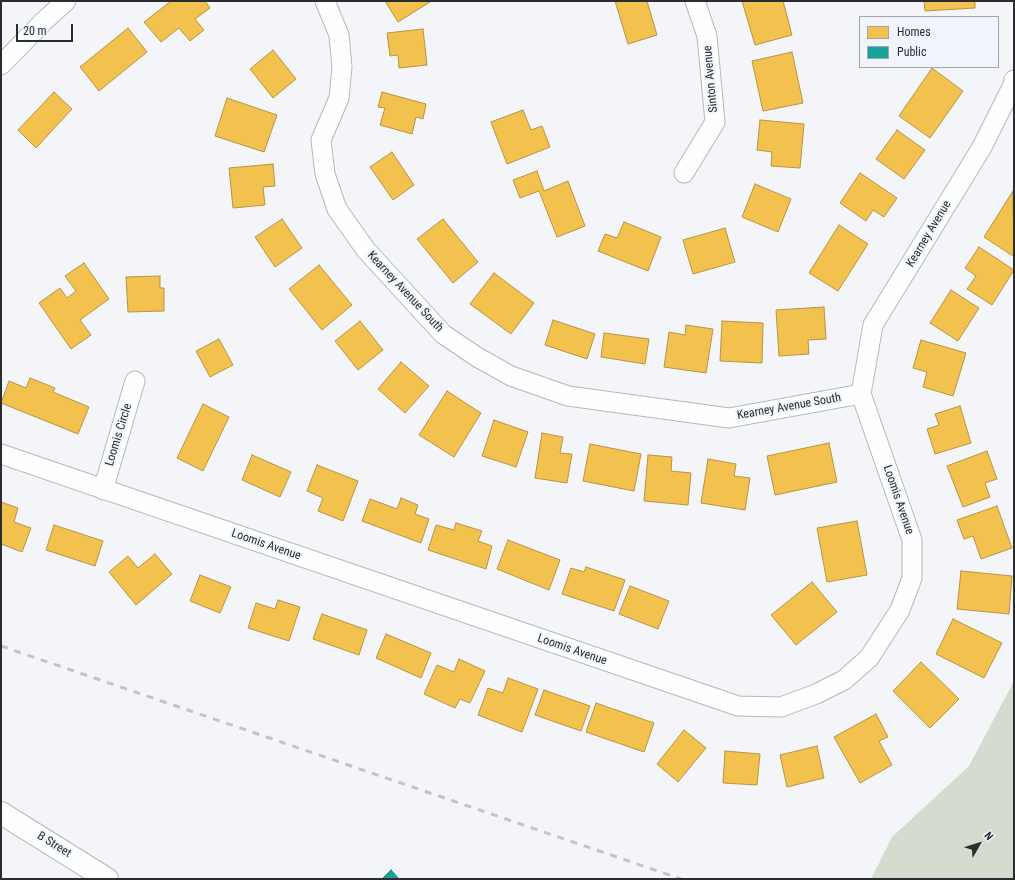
<!DOCTYPE html>
<html>
<head>
<meta charset="utf-8">
<style>
	body { margin:0 }
	#map { position:relative; width:1015px; height:880px; overflow:hidden; background:#f4f5f9; font-family:"Roboto Condensed",sans-serif }
	canvas { display:block }
	.frame { position:absolute; inset:0; border:2px solid #2b2c2f; pointer-events:none }
	.legend { position:absolute; left:859px; top:16px; width:140px; height:52px; box-sizing:border-box; background:#f1f4fc; border:1px solid #a2a4aa; margin:0; padding:5px 7px; list-style:none; font-size:12px; color:#2b2c2f }
	.legend li { display:flex; align-items:center; gap:8px; height:20px }
	.legend b { width:20px; border:1px solid #a2a4aa }
	.north { position:absolute; left:959px; top:824px; width:40px; height:40px; -webkit-text-stroke:3px #f1f4fc; paint-order:stroke; rotate:51deg; font-size:11px; font-weight:700; line-height:16px; text-align:center; color:#2b2c2f }
	.north::after { content:''; display:block; margin:auto; width:14px; height:18px; background:#2b2c2f; clip-path:polygon(50% 0,100% 100%,50% 72%,0 100%) }
	.scale { position:absolute; left:16px; top:24px; width:57px; height:18px; box-sizing:border-box; border:2px solid #2b2c2f; border-top:0; padding-left:5px; font-size:12px; line-height:14px; white-space:nowrap; color:#2b2c2f; -webkit-text-stroke:3px #f1f4fc; paint-order:stroke }
</style>
</head>
<body>
<div id="map">
<canvas width="1015" height="880"></canvas>
<div class="frame"></div>
<ul class="legend">
<li><b style="height:11px;background:#f2c14e"></b>Homes</li>
<li><b style="height:11px;background:#17a398"></b>Public</li>
</ul>
<div class="north">N</div>
<div class="scale">20 m</div>
</div>
<script>
const ctx = document.querySelector('canvas').getContext('2d');
ctx.lineJoin = 'round';
function paint(path, color) { ctx.fillStyle = color; ctx.fill(path, 'evenodd'); }
const poly = rows => new Path2D(rows.map(r => 'M' + r).join(''));
function trace(path, color, width, dash) { ctx.strokeStyle = color; ctx.lineWidth = width; ctx.lineCap = dash ? 'butt' : 'round'; ctx.setLineDash(dash || []); ctx.stroke(path); }
function label(font, color, halo, rows, align = 'center') {
  ctx.font = font + ' "Roboto Condensed",sans-serif'; ctx.lineWidth = 4; ctx.setLineDash([]); ctx.textBaseline = 'middle'; ctx.strokeStyle = halo; ctx.fillStyle = color; for (const [text, x, y, turn = 0] of rows) {
    ctx.save(); ctx.translate(x, y); ctx.rotate((+turn || 0) * Math.PI / 180); ctx.textAlign = isNaN(turn) ? turn : align; if (halo) ctx.strokeText(text, 0, 0); ctx.fillText(text, 0, 0); ctx.restore();
  }
}
const green = poly([
	[1014,681,1014,879,871,879,892,837,969,766]
]);
const homes = poly([
	[171,1,205,1,210,8,195,19,204,30,190,41,179,28,161,42,144,22,171,1],
	[385,1,430,1,430,2,398,22,385,1],
	[615,1,647,1,657,35,628,44,615,1],
	[742,1,783,1,792,35,755,45,742,1],
	[924,1,975,1,975,8,925,11,924,1],
	[128,28,147,52,99,91,80,67,128,28],
	[423,29,427,65,399,68,398,55,390,56,387,33,423,29],
	[273,50,296,79,273,98,250,69,273,50],
	[792,52,803,103,763,111,752,61,792,52],
	[932,68,963,91,930,138,899,116,932,68],
	[54,92,72,109,36,148,18,130,54,92],
	[382,92,426,104,423,119,416,117,412,134,380,125,385,108,378,107,382,92],
	[227,98,277,115,264,152,215,136,227,98],
	[523,110,531,130,542,126,550,147,507,164,491,122,523,110],
	[760,120,804,124,800,168,771,166,772,152,757,150,760,120],
	[897,130,925,150,904,179,876,159,897,130],
	[392,152,414,185,393,200,370,167,392,152],
	[273,164,275,186,263,187,265,205,233,208,229,168,273,164],
	[537,171,544,191,568,181,585,226,557,237,539,191,520,198,513,180,537,171],
	[860,173,897,198,884,217,873,210,866,221,840,203,860,173],
	[755,184,791,199,778,232,742,217,755,184],
	[1013,191,1014,254,1013,256,984,237,1013,191],
	[282,219,302,248,275,267,255,237,282,219],
	[443,219,478,262,453,283,417,239,443,219],
	[624,222,661,237,648,271,598,251,605,234,617,238,624,222],
	[839,225,868,244,838,291,809,273,839,225],
	[725,228,735,262,693,274,683,240,725,228],
	[979,247,1014,270,992,305,967,289,976,276,965,268,979,247],
	[84,263,109,299,80,320,91,335,71,349,39,303,60,288,67,298,76,291,65,276,84,263],
	[319,265,352,305,322,330,289,289,319,265],
	[494,273,534,303,511,334,470,304,494,273],
	[160,276,160,288,164,288,164,311,128,312,126,277,160,276],
	[951,290,979,308,958,341,930,323,951,290],
	[824,307,826,339,808,340,809,354,779,356,776,310,824,307],
	[553,320,595,334,587,359,545,345,553,320],
	[360,321,383,350,358,370,335,341,360,321],
	[722,321,763,323,762,363,720,361,722,321],
	[686,325,713,329,706,373,664,367,669,332,685,335,686,325],
	[604,333,649,339,645,364,601,357,604,333],
	[219,339,233,365,210,377,196,351,219,339],
	[921,340,966,353,953,396,923,387,927,372,913,368,921,340],
	[401,362,429,386,405,413,378,389,401,362],
	[30,378,55,388,53,392,89,407,78,434,1,403,9,381,26,388,30,378],
	[447,391,481,413,454,457,419,435,447,391],
	[203,404,229,417,203,471,177,458,203,404],
	[960,406,971,443,935,454,927,429,939,425,935,414,960,406],
	[494,420,528,432,516,467,482,456,494,420],
	[542,433,563,437,560,453,572,454,567,483,535,478,542,433],
	[829,443,837,482,775,495,767,456,829,443],
	[590,444,641,454,634,491,583,481,590,444],
	[987,451,997,479,985,483,990,497,963,507,947,466,987,451],
	[252,455,291,472,280,497,242,480,252,455],
	[648,455,672,457,671,471,691,473,688,505,644,501,648,455],
	[708,459,736,464,734,476,750,478,745,510,701,503,708,459],
	[317,465,358,481,343,521,318,511,323,498,307,491,317,465],
	[401,498,418,505,415,514,429,519,421,543,362,521,370,499,397,509,401,498],
	[1,502,18,508,14,522,31,528,22,552,1,544,1,502],
	[997,506,1012,548,981,559,973,536,964,539,957,520,997,506],
	[857,521,867,575,827,582,817,528,857,521],
	[456,523,482,531,478,541,492,546,486,569,428,550,436,525,454,530,456,523],
	[54,525,103,541,95,566,46,550,54,525],
	[508,540,560,560,549,590,497,569,508,540],
	[155,554,172,574,136,605,109,572,128,556,138,568,155,554],
	[586,567,625,580,614,611,562,594,571,568,584,572,586,567],
	[961,571,1012,576,1009,614,957,609,961,571],
	[200,575,231,587,220,613,190,601,200,575],
	[812,582,837,612,796,645,771,615,812,582],
	[630,586,669,601,658,629,619,614,630,586],
	[278,600,300,607,289,641,248,628,256,603,275,609,278,600],
	[322,614,367,630,359,655,313,639,322,614],
	[953,619,1002,643,984,678,936,654,953,619],
	[386,634,431,653,421,678,376,658,386,634],
	[459,659,485,671,470,703,460,699,455,708,424,694,437,665,454,672,459,659],
	[921,662,959,699,930,728,893,691,921,662],
	[508,678,538,689,522,732,478,715,488,688,503,693,508,678],
	[544,690,590,706,581,731,535,715,544,690],
	[596,703,654,723,644,752,586,732,596,703],
	[876,714,888,737,879,741,892,765,860,783,834,737,876,714],
	[684,730,706,748,678,782,657,764,684,730],
	[817,746,824,778,787,787,780,755,817,746],
	[725,751,760,754,757,785,723,783,725,751]
]);
const public = poly([
	[391,870,399,879,382,879,391,870]
]);
const minor = poly([
	[325,1,339,35,342,67,339,98,321,140,325,174,337,209,366,250,443,334,477,357,511,376,568,396,729,418,861,394],
	[1,65,44,21,66,1],
	[684,173,715,122,707,36,695,1],
	[1,454,738,706,781,707,816,694,844,680,869,658,900,610,912,578,912,540,861,394,873,325,982,147,1013,85,1014,80],
	[103,490,135,381]
]);
const secondary = poly([
	[1,813,107,879]
]);
const rail = poly([
	[1,646,681,879]
]);
const streetNames = [
	["Sinton Avenue",711,79,-95],
	["Kearney Avenue",929,234,-59],
	["Kearney Avenue South",405,292,47],
	["Kearney Avenue South",789,407,-10],
	["Loomis Circle",119,435,-73],
	["Loomis Avenue",898,500,71],
	["Loomis Avenue",266,545,19],
	["Loomis Avenue",572,650,19],
	["B Street",54,845,32]
];
paint(green, '#d6dbcf');
paint(homes, '#f2c14e');
trace(homes, '#b69445', 1);
paint(public, '#17a398');
trace(public, '#1d7f78', 1);
trace(minor, '#b6b7bb', 21);
trace(secondary, '#b6b7bb', 24);
trace(minor, '#fdfefe', 19);
trace(secondary, '#fdfefe', 22);
trace(rail, '#c4c4c4', 3, [7, 7]);
label('12px', '#2b2c2f', '#f1f4fc', streetNames);
</script>
</body>
</html>
